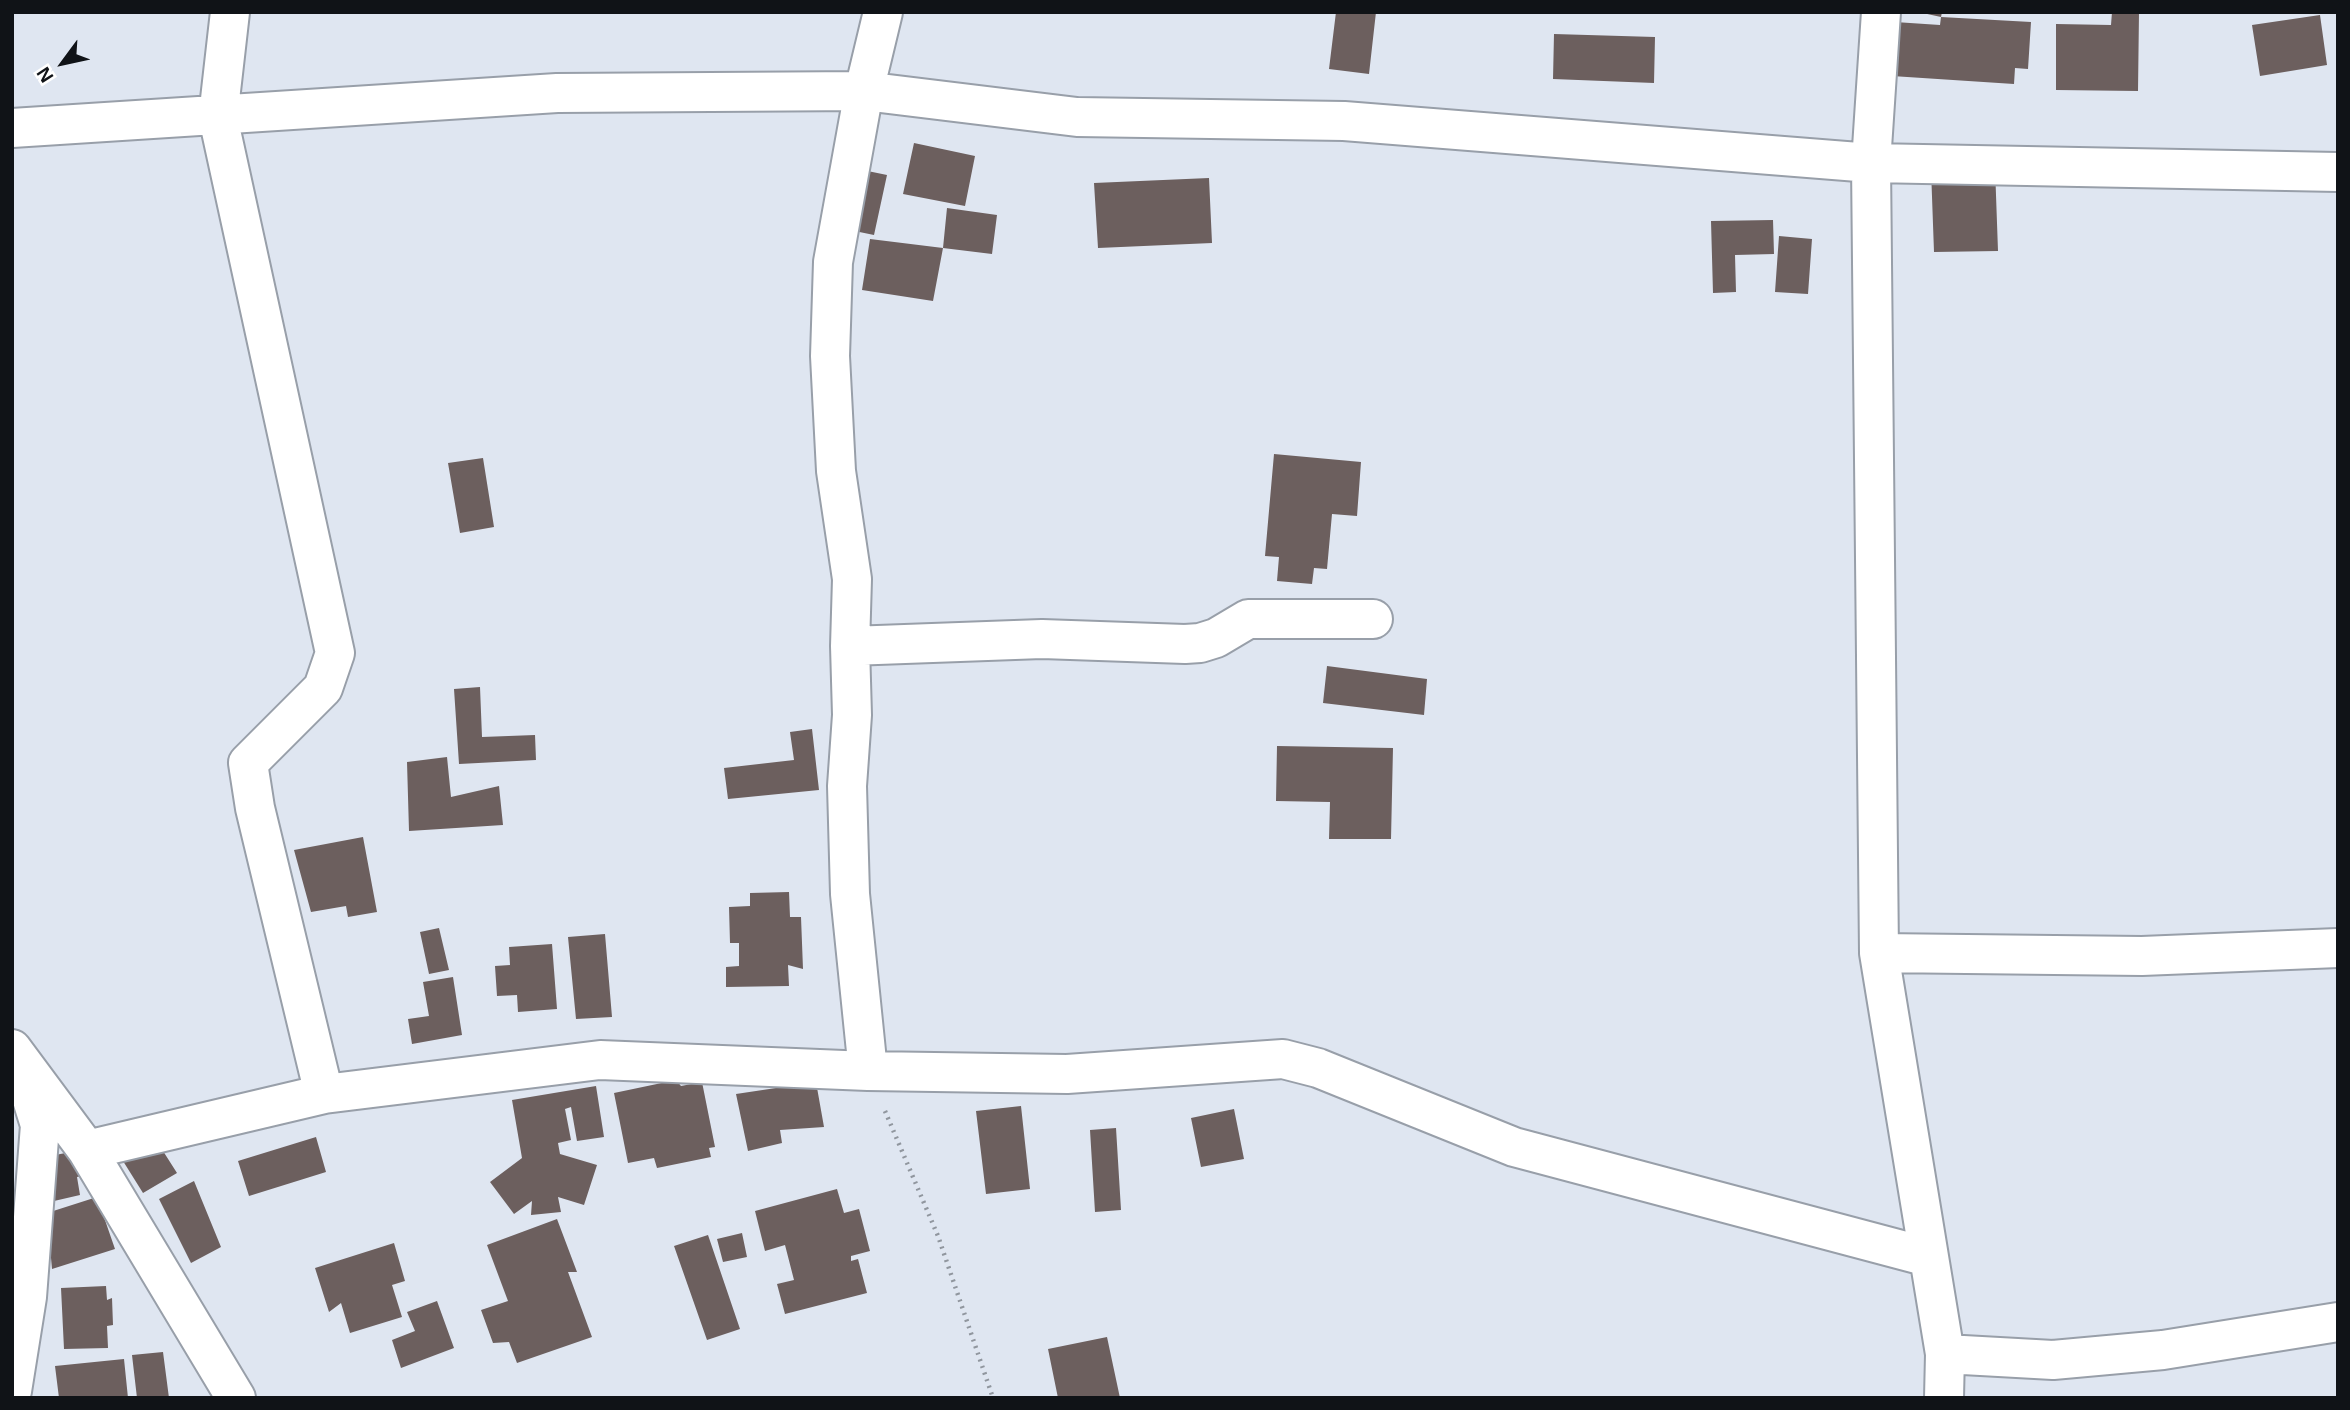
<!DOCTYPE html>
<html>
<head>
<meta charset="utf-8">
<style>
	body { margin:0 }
	#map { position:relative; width:2350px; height:1410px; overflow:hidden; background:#dfe6f1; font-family:Arial,sans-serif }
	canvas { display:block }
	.frame { position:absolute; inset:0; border:14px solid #101317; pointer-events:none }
	.north { position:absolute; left:28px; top:28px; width:70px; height:70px; -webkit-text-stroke:5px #fff; paint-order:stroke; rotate:237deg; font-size:19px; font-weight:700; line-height:28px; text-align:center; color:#101317 }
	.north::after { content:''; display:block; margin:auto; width:24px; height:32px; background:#101317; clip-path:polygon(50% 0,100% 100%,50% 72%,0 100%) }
</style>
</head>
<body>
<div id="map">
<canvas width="2350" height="1410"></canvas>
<div class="frame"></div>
<div class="north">N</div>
</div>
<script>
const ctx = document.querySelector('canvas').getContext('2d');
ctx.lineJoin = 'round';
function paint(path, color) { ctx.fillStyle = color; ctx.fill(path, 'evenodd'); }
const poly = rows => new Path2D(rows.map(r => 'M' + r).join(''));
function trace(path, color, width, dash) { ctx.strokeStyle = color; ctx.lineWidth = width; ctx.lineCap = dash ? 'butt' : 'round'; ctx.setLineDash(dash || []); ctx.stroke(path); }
const building = poly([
	[1336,12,1376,12,1369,74,1329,69],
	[1918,12,1942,12,1941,17],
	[2112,12,2139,12,2138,91,2056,90,2056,24,2111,25],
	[2320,15,2327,65,2260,76,2252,25],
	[1941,17,2031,22,2028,69,2015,68,2014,84,1892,76,1895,22,1940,25],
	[1554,34,1655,37,1654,83,1553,79],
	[914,143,975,156,965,206,903,194],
	[1995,167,1998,251,1934,252,1931,169],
	[853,168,887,175,874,235,840,228],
	[1209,178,1212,243,1098,248,1094,183],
	[947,208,997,215,992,254,943,248,933,301,862,290,870,239,943,248],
	[1773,220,1774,254,1735,255,1736,292,1713,293,1711,221],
	[1779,236,1812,239,1808,294,1775,292],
	[1274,454,1361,462,1357,516,1332,514,1327,569,1314,568,1312,584,1277,581,1279,557,1265,556],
	[483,458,494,527,460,533,448,463],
	[1327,666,1427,679,1424,715,1323,703],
	[480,687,482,737,535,735,536,760,459,764,454,689],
	[812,729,819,790,728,799,724,768,794,760,790,732],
	[1277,746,1393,748,1391,839,1329,839,1330,802,1276,801],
	[447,757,451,797,499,786,503,825,409,831,407,762],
	[363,837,377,912,348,917,346,906,311,912,294,850],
	[789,892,790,917,801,917,803,969,788,965,789,986,726,987,726,967,739,966,739,943,730,943,729,907,750,906,750,893],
	[439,928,449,970,429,974,420,932],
	[605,934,612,1017,576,1019,568,937],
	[552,944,557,1009,518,1012,517,995,497,996,495,966,510,965,509,947],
	[453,977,462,1035,412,1044,408,1019,429,1016,423,982],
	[676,1080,681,1086,702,1082,715,1147,709,1148,711,1157,657,1168,654,1158,628,1163,614,1093],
	[816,1082,824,1127,780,1130,782,1143,748,1151,736,1094],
	[596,1086,604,1137,577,1141,571,1107,565,1109,571,1140,558,1143,560,1154,597,1165,584,1205,558,1197,561,1212,531,1215,532,1201,514,1214,490,1182,522,1158,512,1100],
	[1021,1106,1030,1189,986,1194,976,1111],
	[1234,1109,1244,1159,1201,1167,1191,1118],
	[1116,1128,1121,1210,1095,1212,1090,1130],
	[316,1137,326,1172,249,1196,238,1161],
	[156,1140,177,1173,143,1193,123,1161],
	[81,1150,86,1175,77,1177,80,1195,54,1201,45,1157],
	[194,1181,221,1247,191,1263,159,1199],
	[837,1189,844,1213,859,1209,870,1251,851,1256,851,1261,858,1259,867,1293,785,1314,777,1284,794,1280,785,1245,765,1251,755,1211],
	[97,1197,115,1249,52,1269,47,1213],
	[557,1219,577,1272,568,1272,592,1337,517,1363,509,1342,493,1343,481,1310,508,1301,487,1245],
	[742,1233,747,1257,723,1262,717,1239],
	[708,1235,740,1329,707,1340,674,1246],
	[394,1243,405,1281,392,1285,402,1317,350,1333,341,1303,329,1312,315,1268],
	[106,1286,107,1300,112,1298,113,1325,107,1326,108,1348,64,1349,61,1288],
	[437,1301,454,1348,401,1368,392,1340,415,1331,407,1312],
	[1107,1337,1120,1398,1058,1398,1048,1349],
	[163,1352,169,1398,137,1398,132,1355],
	[124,1359,128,1398,59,1398,55,1366]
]);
const path = poly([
	[885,1111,938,1236,993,1398]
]);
const street = poly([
	[230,12,218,117,335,653,323,688,248,763,255,808,324,1094],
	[1881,12,1871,163,1879,953,1945,1354,1944,1398],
	[12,128,557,93,864,91,1077,117,1344,121,1871,163,2338,172],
	[850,646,1042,639,1185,644,1200,643,1216,638,1248,619,1373,619],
	[1879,953,2142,956,2338,948],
	[12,1049,87,1150,236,1398],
	[868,1071,850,894,847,786,852,715,850,646,852,579,836,471,830,356,833,262,864,91,883,12],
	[87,1150,324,1094,600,1060,868,1071,1067,1074,1283,1059,1318,1068,1514,1147,1928,1257],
	[1945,1354,2053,1360,2163,1350,2338,1322],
	[12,1391,27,1297,40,1125,26,1080]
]);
paint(building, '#6c5f5e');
trace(street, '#989fa9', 42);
trace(path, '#90969e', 4.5, [2, 5]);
trace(street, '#fff', 38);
</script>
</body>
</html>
